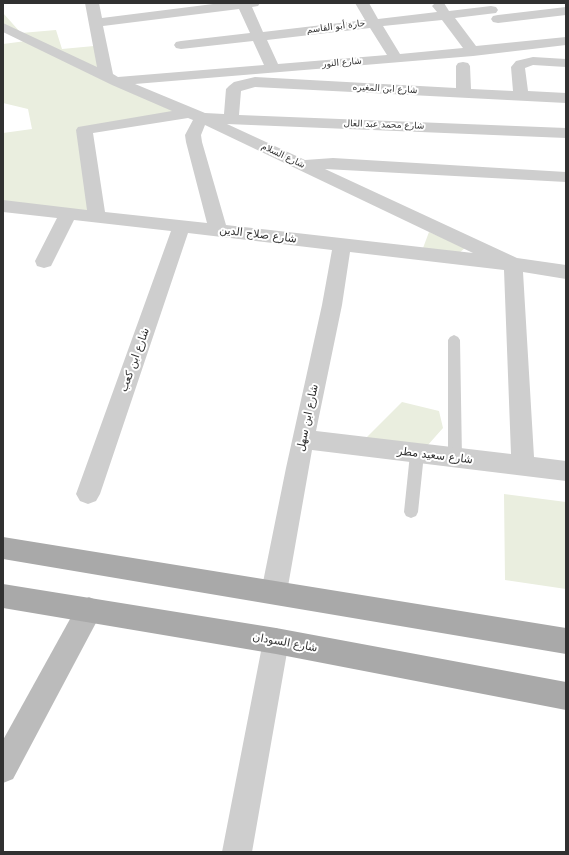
<!DOCTYPE html>
<html>
<head>
<meta charset="utf-8">
<style>
	body { margin:0 }
	#map { position:relative; width:569px; height:855px; overflow:hidden; background:#fff; font-family:"DejaVu Sans",sans-serif }
	canvas { display:block }
	.frame { position:absolute; inset:0; border:4px solid #313131; pointer-events:none }
</style>
</head>
<body>
<div id="map">
<canvas width="569" height="855"></canvas>
<div class="frame"></div>
</div>
<script>
const ctx = document.querySelector('canvas').getContext('2d');
ctx.lineJoin = 'round';
function paint(path, color) { ctx.fillStyle = color; ctx.fill(path, 'evenodd'); }
const poly = rows => new Path2D(rows.map(r => 'M' + r).join(''));
function label(font, color, halo, rows, align = 'center') {
  ctx.font = font + ' "DejaVu Sans","Noto Naskh Arabic",sans-serif'; ctx.lineWidth = 4; ctx.setLineDash([]); ctx.textBaseline = 'middle'; ctx.strokeStyle = halo; ctx.fillStyle = color; for (const [text, x, y, turn = 0] of rows) {
    ctx.save(); ctx.translate(x, y); ctx.rotate((+turn || 0) * Math.PI / 180); ctx.textAlign = isNaN(turn) ? turn : align; if (halo) ctx.strokeText(text, 0, 0); ctx.fillText(text, 0, 0); ctx.restore();
  }
}
const green = poly([
	[3,13,21,33,56,30,62,49,94,46,101,72,3,25],
	[26,41,178,112,82,128,92,216,3,206,3,133,32,129,28,109,3,103,3,44],
	[429,232,466,247,458,254,423,248],
	[402,402,439,411,443,428,427,446,362,442],
	[504,494,566,502,566,589,505,580]
]);
const lane = poly([
	[454,335,458,337,460,340,462,458,460,462,455,464,450,462,448,458,448,340,450,337,454,335],
	[417,448,422,450,424,454,418,512,416,516,411,518,406,516,404,512,410,454,412,450,417,448]
]);
const street = poly([
	[85,3,99,3,102,18,221,3,260,3,258,6,252,7,263,32,365,20,355,3,369,3,378,19,437,12,432,6,435,3,444,3,449,11,491,6,496,7,498,10,496,13,455,18,476,46,566,37,566,45,473,56,135,84,205,113,224,114,226,89,229,86,234,82,255,77,456,88,456,66,458,63,463,62,468,63,470,66,471,89,513,91,511,67,516,61,533,57,566,59,566,67,533,65,525,68,528,91,566,93,566,103,255,87,241,91,239,115,566,128,566,138,227,124,305,160,333,158,566,172,566,182,325,169,517,258,566,265,566,279,523,272,534,457,566,461,566,481,312,450,287,592,283,601,274,604,265,601,261,592,286,468,322,305,332,250,188,233,100,494,96,501,88,504,80,501,76,494,171,231,74,220,51,266,44,268,37,266,35,261,57,218,3,212,3,200,87,210,76,130,78,127,172,111,112,85,3,32,3,23,97,67,85,3],
	[239,9,250,33,181,41,176,42,174,45,176,48,181,49,253,41,264,65,118,77,113,74,103,26,239,9],
	[442,20,463,48,400,54,383,26,442,20],
	[370,28,387,55,278,64,267,40,370,28],
	[188,118,193,120,185,135,186,142,207,223,105,212,93,133,188,118],
	[205,125,473,253,226,225,202,142,201,135,205,125],
	[350,252,504,270,511,454,316,431,342,305,350,252],
	[566,7,566,15,498,23,493,22,491,19,493,16,498,15,566,7],
	[276,628,285,632,289,641,252,852,222,852,263,641,267,632,276,628]
]);
const secondary = poly([
	[89,597,98,601,102,610,98,619,13,779,3,783,3,740,80,601,89,597]
]);
const primary = poly([
	[3,537,566,628,566,654,3,559,3,537],
	[3,584,276,628,566,682,566,710,276,654,3,608,3,584]
]);
const farStreetnames = [
	["حارة أبو القاسم",336,27,-7],
	["شارع النور",342,63,-5],
	["شارع ابن المغيره",385,89,3],
	["شارع محمد عبد العال",384,125,2],
	["شارع السلام",283,156,25]
];
const streetNames = [
	["شارع صلاح الدين",258,235,7],
	["شارع ابن كعب",135,360,-70],
	["شارع ابن سهل",308,418,-78],
	["شارع سعيد مطر",435,456,7],
	["شارع السودان",285,643,10]
];
paint(green, '#eaeedf');
paint(lane, '#cecece');
paint(street, '#cecece');
paint(secondary, '#bbb');
paint(primary, '#a9a9a9');
label('9px', '#313131', '#fff', farStreetnames);
label('11px', '#313131', '#fff', streetNames);
</script>
</body>
</html>
